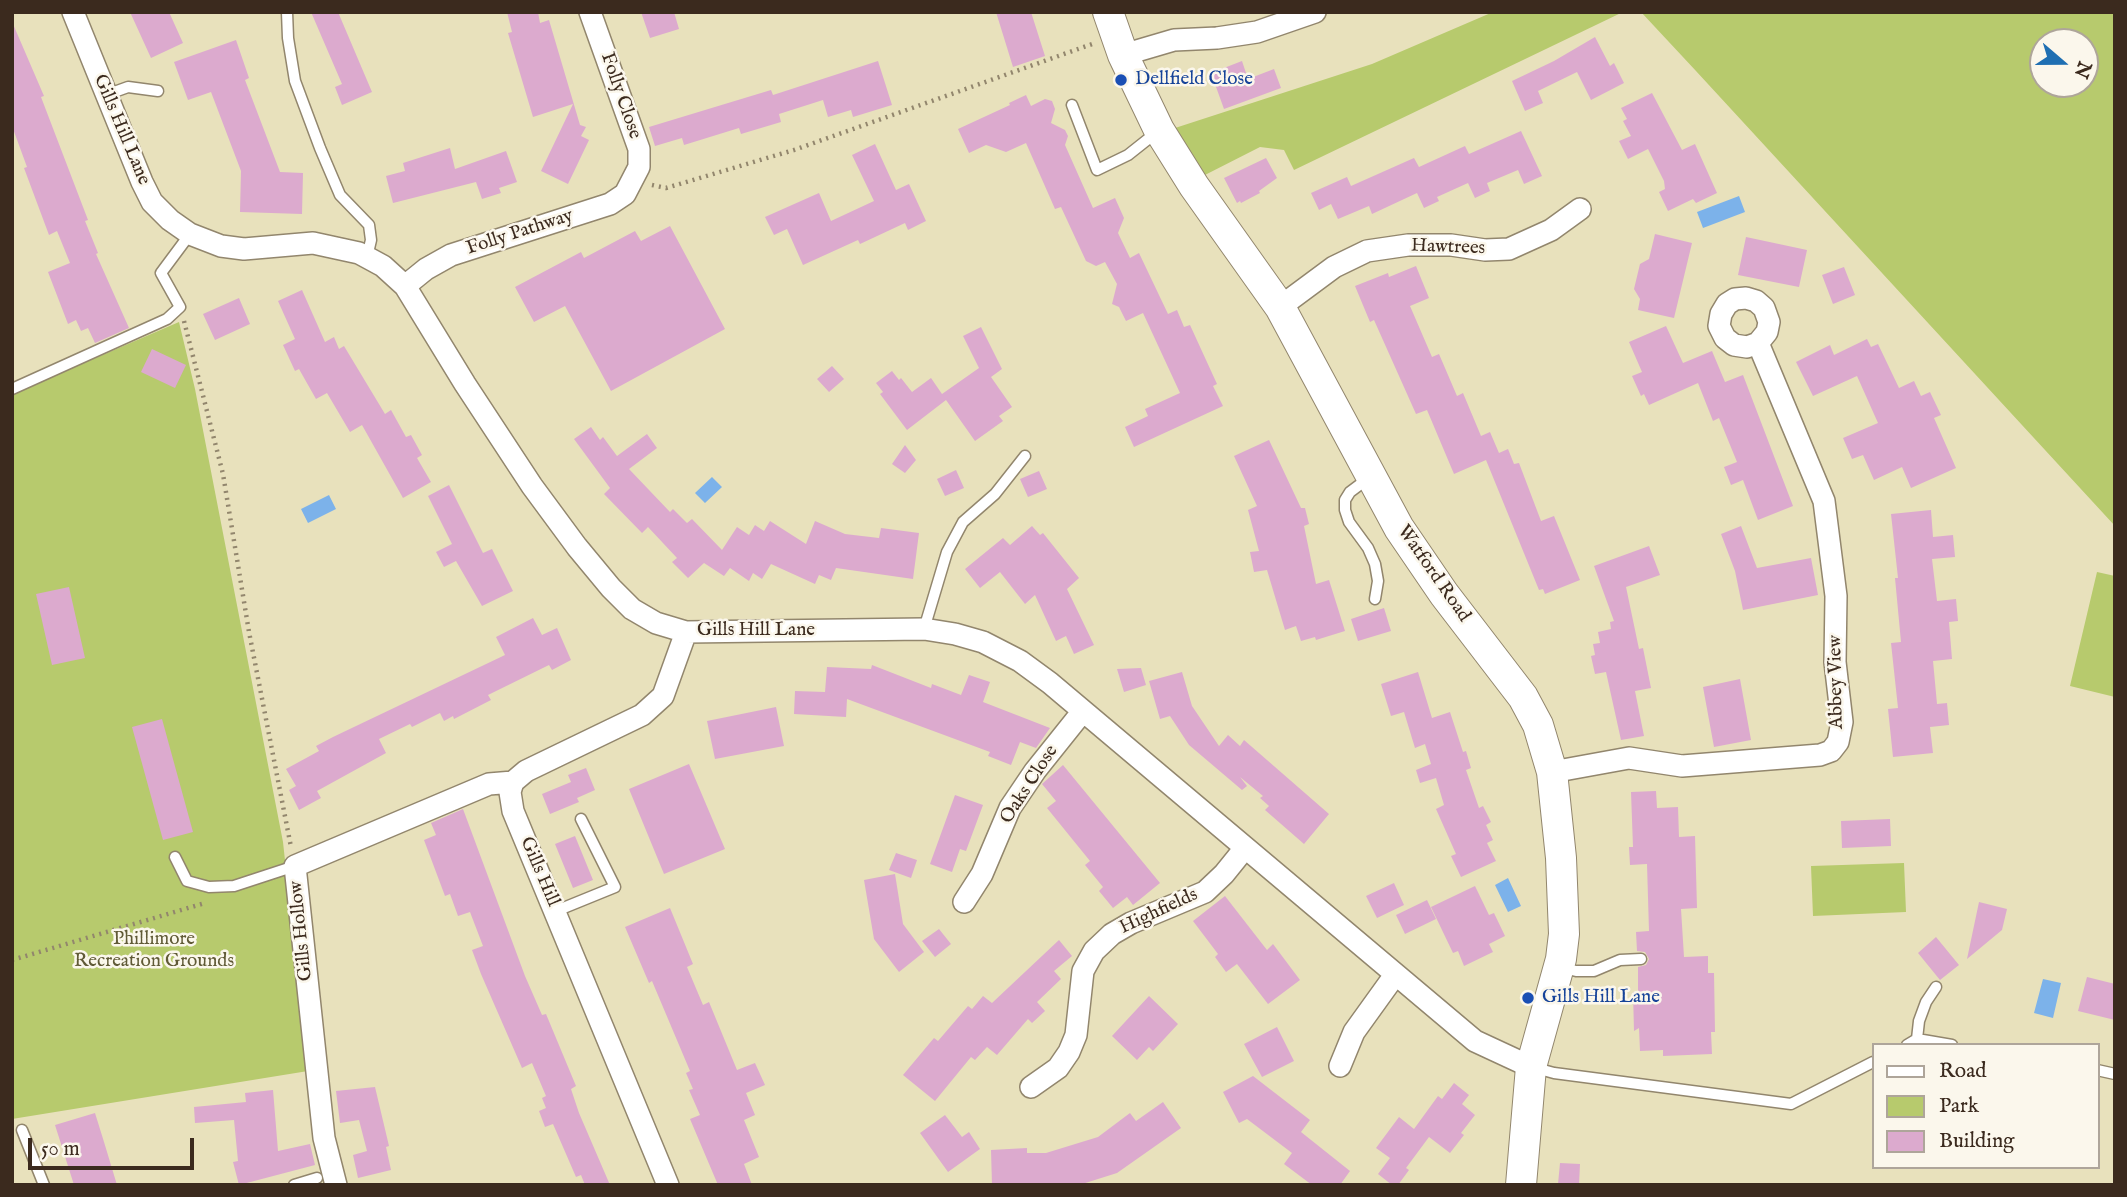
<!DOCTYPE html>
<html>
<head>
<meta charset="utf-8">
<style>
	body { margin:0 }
	#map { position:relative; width:2127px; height:1197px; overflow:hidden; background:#e8e1bc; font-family:"IM FELL English",serif }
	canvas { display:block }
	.frame { position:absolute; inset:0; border:14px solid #3b2a1e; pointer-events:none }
	.legend { position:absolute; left:1872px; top:1043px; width:228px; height:126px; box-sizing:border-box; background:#fbf7ec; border:2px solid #aea59a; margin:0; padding:9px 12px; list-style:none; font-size:21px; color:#3b2a1e }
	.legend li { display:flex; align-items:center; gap:14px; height:35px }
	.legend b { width:35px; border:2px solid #aea59a }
	.north { position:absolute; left:2029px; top:28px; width:70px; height:70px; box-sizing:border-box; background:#fbf7ec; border:2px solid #aea59a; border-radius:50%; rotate:110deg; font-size:19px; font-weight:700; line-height:28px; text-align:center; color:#3b2a1e }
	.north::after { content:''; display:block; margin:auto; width:24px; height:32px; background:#1f6fb2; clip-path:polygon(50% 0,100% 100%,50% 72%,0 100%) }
	.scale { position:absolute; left:28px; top:1138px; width:166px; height:32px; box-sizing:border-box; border:4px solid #3b2a1e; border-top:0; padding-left:9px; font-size:21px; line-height:24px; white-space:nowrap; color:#3b2a1e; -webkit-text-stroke:5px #fbf7ec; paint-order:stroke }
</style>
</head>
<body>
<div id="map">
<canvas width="2127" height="1197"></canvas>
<div class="frame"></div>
<ul class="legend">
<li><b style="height:9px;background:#fff"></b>Road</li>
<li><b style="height:19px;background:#b7ca6d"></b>Park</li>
<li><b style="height:19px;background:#dcaace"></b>Building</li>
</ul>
<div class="north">N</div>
<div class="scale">50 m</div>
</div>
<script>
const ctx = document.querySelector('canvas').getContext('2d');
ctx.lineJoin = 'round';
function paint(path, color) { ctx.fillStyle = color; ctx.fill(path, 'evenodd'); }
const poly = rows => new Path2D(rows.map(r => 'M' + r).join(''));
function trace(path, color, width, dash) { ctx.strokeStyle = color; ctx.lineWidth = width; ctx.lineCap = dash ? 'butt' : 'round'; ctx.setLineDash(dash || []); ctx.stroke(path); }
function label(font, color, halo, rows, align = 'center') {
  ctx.font = font + ' "IM FELL English",serif'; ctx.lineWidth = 5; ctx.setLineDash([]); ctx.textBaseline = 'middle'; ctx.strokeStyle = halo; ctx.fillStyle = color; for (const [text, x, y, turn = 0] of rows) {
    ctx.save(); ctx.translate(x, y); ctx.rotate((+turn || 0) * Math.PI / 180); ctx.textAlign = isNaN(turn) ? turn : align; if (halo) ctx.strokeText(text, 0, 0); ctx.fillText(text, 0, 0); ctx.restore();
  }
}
const green = poly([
	[1493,12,1623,12,1294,170,1284,150,1260,147,1201,177,1172,129,1372,64],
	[1641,12,2115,12,2115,526,1696,71],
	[2085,42,2085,84,2043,84,2043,42],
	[179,322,195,389,283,842,308,1071,12,1119,12,394],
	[2097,572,2115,576,2115,697,2070,686],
	[1904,863,1906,912,1813,916,1811,866]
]);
const water = poly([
	[1739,196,1745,212,1703,228,1697,212],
	[712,477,722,487,705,503,695,493],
	[329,495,336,509,308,523,301,509],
	[1508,878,1521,906,1508,912,1495,885],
	[2043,979,2061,983,2053,1018,2034,1013]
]);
const building = poly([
	[130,12,169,12,183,43,151,58],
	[311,12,338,12,372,92,342,105,335,87,342,84],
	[507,12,538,12,540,23,549,20,580,125,586,127,581,136,589,140,568,184,541,171,573,104,533,117,508,33,512,32],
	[641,12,674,12,679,29,650,38],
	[996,12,1031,12,1045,56,1013,67],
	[13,24,44,96,41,97,88,220,85,221,98,253,96,254,129,328,95,343,88,328,81,331,76,320,68,324,48,272,70,263,57,231,49,235,24,168,27,167,12,126],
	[1595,37,1610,66,1614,63,1624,83,1591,100,1577,72,1538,91,1543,103,1525,111,1512,81,1554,61],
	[236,40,249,78,245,80,280,172,303,173,302,214,240,212,241,171,211,92,188,100,174,62],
	[878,61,892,105,853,117,851,110,828,117,823,100,779,114,781,122,741,134,739,128,684,145,682,138,655,146,649,127,771,90,773,95],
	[1242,61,1248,79,1274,69,1281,88,1224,109,1211,73],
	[1652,93,1682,150,1695,144,1717,193,1696,203,1693,199,1668,211,1659,192,1665,189,1664,181,1648,149,1628,159,1619,141,1631,136,1623,121,1627,119,1621,108],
	[1026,95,1031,106,1045,99,1052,101,1055,109,1051,123,1065,130,1068,136,1065,145,1093,208,1115,198,1124,218,1118,233,1130,258,1139,253,1168,314,1177,310,1184,327,1190,325,1217,384,1213,386,1223,406,1134,447,1125,427,1148,416,1145,409,1180,393,1143,313,1126,321,1119,307,1112,304,1117,284,1105,262,1096,266,1086,261,1061,207,1055,209,1026,143,1006,152,986,145,969,153,958,129,1010,105,1009,103],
	[1521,131,1542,176,1524,184,1518,170,1487,183,1490,191,1475,198,1468,183,1437,197,1439,201,1424,208,1417,193,1372,214,1369,206,1338,219,1331,204,1319,210,1311,193,1347,177,1351,186,1414,158,1419,167,1465,146,1469,154],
	[875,144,896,190,909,184,926,221,908,230,905,223,860,244,858,240,803,265,787,229,774,235,765,217,819,193,831,221,874,201,852,155],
	[450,148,455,169,506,151,517,182,499,188,501,193,482,199,476,182,393,203,386,176,405,171,403,163],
	[1266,158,1277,178,1259,191,1260,193,1241,203,1240,201,1237,203,1224,178],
	[670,226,725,329,611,391,565,306,534,322,515,287,581,252,584,258,635,231,641,241],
	[1655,234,1692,243,1674,318,1638,310,1640,299,1634,289,1640,264,1649,259],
	[1746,237,1807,250,1799,287,1738,275],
	[1416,266,1429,298,1410,306,1432,357,1439,354,1457,396,1463,393,1481,436,1490,432,1499,453,1508,449,1514,464,1519,463,1541,521,1554,516,1580,580,1545,594,1543,589,1539,590,1486,460,1454,474,1427,410,1416,414,1374,320,1370,322,1355,286,1388,273,1389,277],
	[1844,267,1855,295,1833,304,1822,275],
	[302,290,325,342,334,337,339,349,344,346,385,414,391,410,406,437,411,435,422,455,417,458,431,482,403,498,362,425,350,432,327,393,316,399,299,369,295,371,283,345,295,339,278,301],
	[239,298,250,324,215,340,203,314],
	[1666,326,1683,363,1712,351,1725,382,1743,375,1793,506,1758,520,1743,480,1731,485,1724,467,1737,462,1719,418,1713,421,1698,383,1649,405,1644,394,1641,396,1632,376,1642,372,1629,342],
	[981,327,1002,369,991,377,1012,407,999,416,1003,421,975,441,946,400,907,430,880,394,883,392,876,383,892,371,899,380,901,378,912,392,931,378,942,394,979,368,963,336],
	[1867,339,1871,347,1878,344,1899,388,1914,381,1921,396,1930,392,1941,415,1934,418,1956,468,1911,488,1902,467,1874,480,1863,455,1852,459,1843,438,1878,423,1857,376,1813,396,1796,362,1830,345,1834,355],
	[152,349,186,365,175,388,141,372],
	[832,366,844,379,829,392,817,379],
	[591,427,600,440,603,437,617,456,647,434,657,448,629,469,670,512,673,509,687,523,692,519,722,550,737,527,749,535,755,525,764,531,770,521,806,544,815,521,845,534,879,538,881,528,919,533,913,579,836,568,831,580,819,575,815,584,771,564,762,579,753,573,749,581,730,568,724,576,704,563,688,578,672,562,677,558,648,527,642,533,604,494,610,488,574,439],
	[1269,440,1301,508,1305,508,1309,524,1304,526,1316,584,1329,580,1345,631,1316,640,1315,637,1301,641,1296,626,1285,630,1267,570,1254,572,1250,552,1259,551,1248,510,1257,506,1234,456],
	[905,445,916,460,905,473,892,464],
	[956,470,964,488,945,496,937,479],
	[1039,471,1047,489,1028,497,1020,479],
	[449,485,483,553,492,549,513,591,482,606,456,561,444,567,436,552,452,544,428,496],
	[1931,510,1933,537,1953,535,1955,557,1932,559,1937,601,1956,599,1958,621,1949,622,1952,659,1933,661,1937,704,1947,703,1949,725,1930,727,1933,753,1893,757,1888,709,1898,708,1891,643,1901,642,1895,578,1898,578,1891,514],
	[1032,526,1040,535,1043,533,1079,578,1067,589,1094,645,1074,654,1066,636,1056,641,1035,595,1025,604,1000,572,980,588,965,569,1003,538,1010,545],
	[1741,526,1757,568,1811,558,1818,595,1743,610,1735,571,1721,534],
	[1649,546,1660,575,1626,587,1639,649,1643,648,1651,688,1635,691,1644,736,1621,740,1606,672,1595,674,1591,656,1595,655,1593,644,1600,643,1598,632,1611,629,1610,622,1614,621,1594,566],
	[69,587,85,658,52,665,36,594],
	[1384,608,1391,631,1358,641,1351,619],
	[533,618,542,635,557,628,571,660,552,670,549,665,488,695,491,700,454,719,453,716,444,721,440,713,412,727,410,724,379,739,386,753,317,791,321,798,299,810,289,790,296,786,286,769,319,751,316,746,333,737,505,655,496,637],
	[872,665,931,688,932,684,961,695,969,675,990,682,983,702,1050,728,1036,748,1020,742,1011,765,988,756,990,752,847,699,846,717,794,714,795,691,825,692,827,667,871,669],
	[1141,668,1146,685,1124,692,1117,669],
	[1182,672,1192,706,1219,746,1228,735,1240,746,1244,740,1329,814,1304,844,1265,810,1269,806,1260,798,1263,796,1240,777,1247,786,1242,790,1189,745,1170,716,1160,719,1149,681],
	[1418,672,1432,718,1450,712,1463,752,1466,751,1471,768,1466,770,1479,808,1483,806,1491,822,1486,825,1493,840,1487,843,1496,861,1461,877,1451,856,1456,854,1436,809,1444,805,1436,778,1420,783,1416,770,1431,764,1425,744,1415,748,1404,712,1391,716,1381,684],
	[1740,679,1751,740,1714,747,1703,687],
	[776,707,784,746,715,759,707,721],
	[162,719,193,832,163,840,132,727],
	[689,764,725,849,664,874,629,789],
	[1063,765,1160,883,1133,905,1127,897,1113,908,1099,891,1103,887,1085,865,1090,861,1047,808,1056,801,1042,784],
	[586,768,595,790,577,798,579,802,550,814,542,794,571,782,568,775],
	[1656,791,1657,808,1678,807,1679,837,1695,836,1697,908,1681,909,1684,957,1708,956,1708,973,1714,973,1715,1032,1711,1032,1712,1054,1663,1056,1663,1050,1640,1051,1639,1028,1634,1031,1633,992,1638,992,1638,967,1646,965,1649,959,1645,952,1637,951,1636,932,1649,931,1647,864,1630,865,1629,847,1633,847,1631,792],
	[955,795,983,805,966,851,960,849,952,872,930,864],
	[463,809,525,976,542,1015,546,1014,576,1086,571,1089,579,1113,610,1185,585,1185,581,1175,576,1177,553,1124,545,1127,539,1111,546,1108,542,1098,546,1096,532,1063,522,1068,481,974,472,950,483,946,470,912,458,916,450,894,445,896,424,840,436,835,431,823],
	[1890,819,1891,846,1842,848,1841,821],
	[575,836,593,880,573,888,555,844],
	[896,853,917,860,911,878,889,870],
	[895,874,903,924,924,952,899,972,874,939,864,880],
	[1394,883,1404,905,1377,918,1366,896],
	[1475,886,1489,915,1494,913,1505,936,1489,944,1493,952,1464,966,1458,951,1453,953,1431,907],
	[1225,896,1267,950,1273,944,1300,980,1268,1004,1237,964,1226,972,1215,957,1218,954,1193,921],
	[1427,900,1436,919,1405,934,1396,915],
	[1979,902,2007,909,2002,930,1967,959],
	[670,908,693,964,687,967,703,1005,709,1002,737,1070,755,1063,765,1085,746,1093,755,1115,744,1120,759,1157,744,1164,752,1185,718,1185,690,1119,700,1115,689,1090,693,1089,686,1073,690,1071,652,981,649,983,625,927],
	[939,929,951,944,935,957,922,941],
	[1936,937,1959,965,1940,980,1918,953],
	[1059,940,1072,956,1054,971,1061,979,1037,1002,1045,1011,1032,1023,1028,1019,997,1055,987,1047,975,1060,971,1057,935,1101,903,1075,934,1038,938,1041,968,1006,972,1009,983,996,992,1003],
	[2087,977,2115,984,2115,1020,2078,1011],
	[1149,996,1178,1024,1153,1051,1149,1047,1137,1060,1112,1036],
	[1277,1027,1294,1061,1262,1077,1244,1044],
	[1253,1076,1310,1120,1301,1132,1350,1171,1340,1185,1312,1185,1284,1164,1292,1153,1247,1119,1239,1123,1223,1092],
	[1454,1083,1469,1095,1462,1104,1475,1115,1461,1133,1464,1135,1450,1153,1429,1137,1406,1168,1409,1170,1398,1185,1392,1185,1378,1174,1390,1158,1376,1148,1399,1117,1414,1129,1438,1096,1442,1099],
	[375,1087,389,1146,386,1147,391,1170,358,1178,353,1155,367,1151,359,1120,340,1123,336,1091],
	[273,1090,278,1151,310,1144,315,1165,239,1185,233,1162,238,1161,234,1120,195,1123,194,1107,246,1102,245,1093],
	[1163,1102,1181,1128,1117,1173,1079,1185,992,1185,991,1150,1027,1148,1027,1153,1046,1153,1098,1137,1130,1113,1136,1121],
	[95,1113,104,1142,117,1185,74,1185,55,1125],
	[945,1115,962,1137,969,1132,980,1149,948,1172,920,1133],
	[1560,1163,1580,1164,1579,1185,1558,1184]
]);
const path = poly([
	[652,185,666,188,794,150,1095,43],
	[184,321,223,474,249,632,291,847],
	[12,960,205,903]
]);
const service = poly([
	[287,12,288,38,295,81,320,148,340,195,369,225,371,240,367,257],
	[106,95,128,87,158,91],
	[1072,105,1097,170,1128,155,1157,132],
	[12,389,167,319,180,307,161,273,190,234],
	[1370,477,1350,492,1345,500,1345,510,1349,522,1368,548,1375,564,1378,581,1375,599],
	[924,629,947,552,963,522,995,494,1025,456],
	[175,857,187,881,209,887,234,886,295,866],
	[556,911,615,887,581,819],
	[1559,967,1576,971,1594,971,1620,960,1641,959],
	[1917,1039,1919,1021,1926,1002,1936,987],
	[1907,1045,1917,1039,1952,1045],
	[1532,1067,1554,1073,1791,1104,1873,1062],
	[2097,1070,2115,1074],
	[22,1130,44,1185],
	[294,1185,317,1178]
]);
const minor = poly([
	[73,12,142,182,152,202,170,220,190,234,221,246,244,249,313,243,359,253,383,266,405,286,465,384,532,486,577,547,611,588,632,609,656,623,686,632,924,629,955,634,983,642,1020,661,1050,683,1475,1041,1531,1067],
	[1123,55,1174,40,1217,38,1257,32,1315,12],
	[405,286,426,269,451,255,610,204,625,194,639,167,639,149,590,12],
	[1280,307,1334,267,1367,251,1408,245,1451,245,1485,250,1509,249,1551,230,1580,209],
	[1552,772,1629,758,1682,766,1820,755,1831,751,1838,742,1842,722,1835,662,1836,596,1824,501,1758,343,1747,347,1734,345,1725,338,1719,326,1721,314,1727,304,1735,299,1746,298,1756,301,1764,308,1769,322,1767,332,1758,343],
	[964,902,982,874,1010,808,1035,771,1083,711],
	[1340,1066,1354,1032,1395,975],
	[1031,1087,1058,1068,1069,1052,1076,1035,1083,971,1094,951,1112,934,1131,923,1205,892,1224,874,1245,848],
	[336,1185,324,1138,295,866,489,784,513,782],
	[668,1185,513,811,510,792,513,782,526,771,642,715,663,696,686,632]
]);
const secondary = poly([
	[1108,12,1123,55,1159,130,1194,186,1280,307,1399,528,1444,594,1523,697,1538,725,1552,772,1561,858,1564,934,1561,959,1531,1067,1521,1185]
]);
const markers = [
	[1121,80,7,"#1a4fb4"],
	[1528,998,7,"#1a4fb4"]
];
const transitNames = [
	["Dellfield Close",1135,80],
	["Gills Hill Lane",1542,998]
];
const streetNames = [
	["Folly Close",620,96,71],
	["Gills Hill Lane",121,130,67],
	["Folly Pathway",520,233,-18],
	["Hawtrees",1448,248,2],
	["Watford Road",1433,574,55],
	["Gills Hill Lane",756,631],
	["Abbey View",1837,682,-91],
	["Oaks Close",1030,785,-57],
	["Gills Hill",539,872,67],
	["Highfields",1159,912,-25],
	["Gills Hollow",302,931,-96]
];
const parkNames = [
	["Phillimore",154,940],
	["Recreation Grounds",154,962]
];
paint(green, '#b7ca6d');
paint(water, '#7cb2ea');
paint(building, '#dcaace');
trace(service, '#92866d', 13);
trace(minor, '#92866d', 24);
trace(secondary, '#92866d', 32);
trace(path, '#92866d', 4.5, [2, 5]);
trace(service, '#fff', 10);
trace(minor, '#fff', 21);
trace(secondary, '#fff', 30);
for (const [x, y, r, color] of markers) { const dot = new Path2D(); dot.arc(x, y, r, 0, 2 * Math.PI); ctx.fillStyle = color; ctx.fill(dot); trace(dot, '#fbf7ec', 2.5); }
label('19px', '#164399', '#fbf7ec', transitNames, 'left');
label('19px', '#3b2a1e', '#fbf7ec', streetNames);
label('19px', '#605a36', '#fbf7ec', parkNames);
</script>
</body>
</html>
